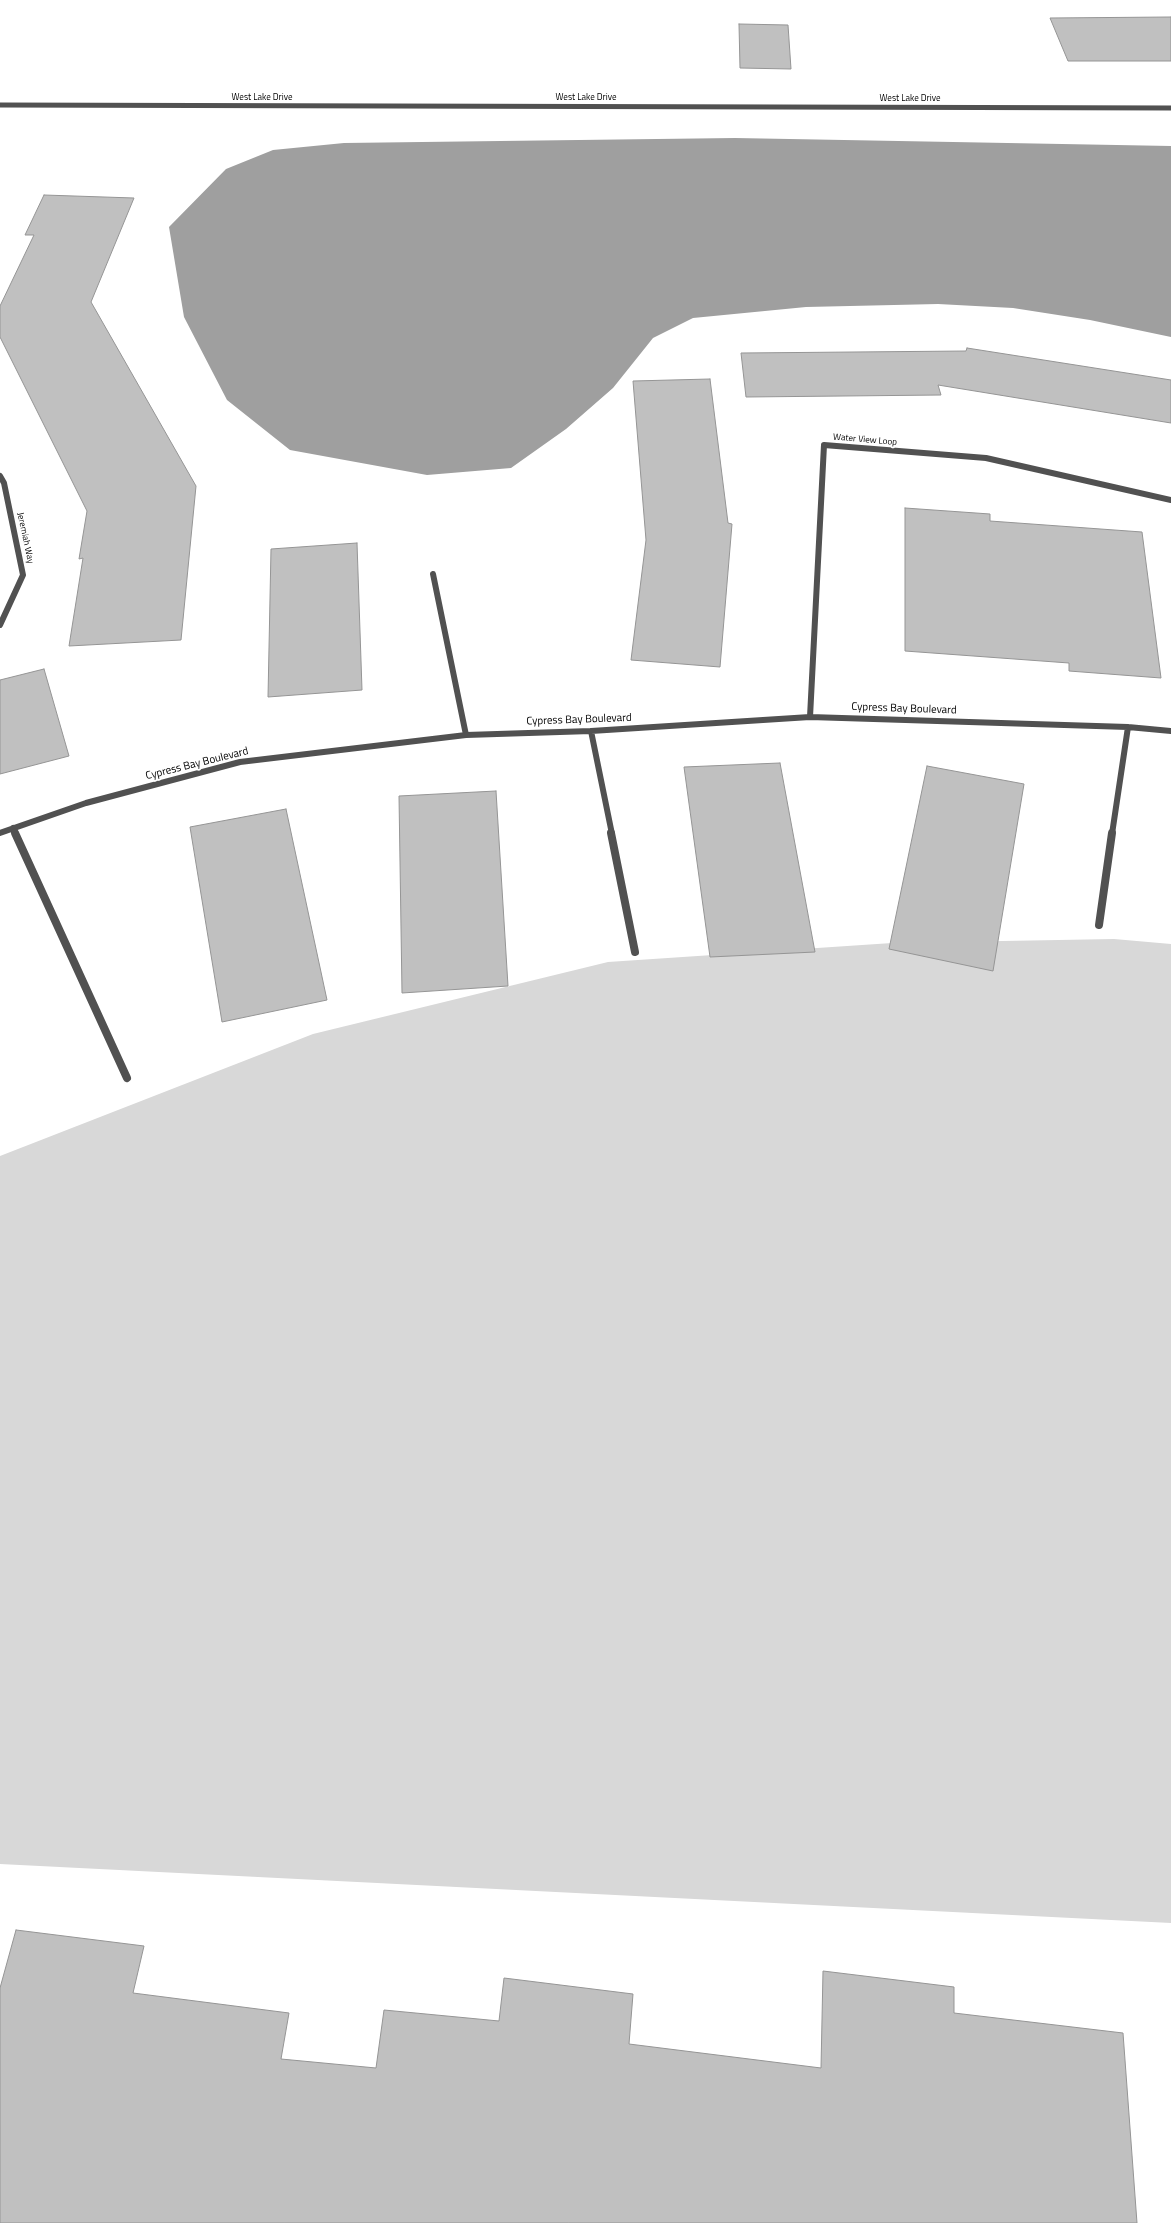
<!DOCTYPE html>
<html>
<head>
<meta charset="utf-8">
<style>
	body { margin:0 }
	canvas { display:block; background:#fff }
</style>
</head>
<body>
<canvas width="1171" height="2223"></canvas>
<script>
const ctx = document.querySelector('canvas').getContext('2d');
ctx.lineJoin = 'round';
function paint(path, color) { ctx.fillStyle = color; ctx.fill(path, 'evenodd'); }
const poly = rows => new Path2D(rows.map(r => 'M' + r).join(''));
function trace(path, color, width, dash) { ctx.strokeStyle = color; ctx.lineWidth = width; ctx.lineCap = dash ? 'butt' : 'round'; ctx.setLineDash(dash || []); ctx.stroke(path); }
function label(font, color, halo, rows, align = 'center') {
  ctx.font = font + ' "Titillium Web",sans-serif'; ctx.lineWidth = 3.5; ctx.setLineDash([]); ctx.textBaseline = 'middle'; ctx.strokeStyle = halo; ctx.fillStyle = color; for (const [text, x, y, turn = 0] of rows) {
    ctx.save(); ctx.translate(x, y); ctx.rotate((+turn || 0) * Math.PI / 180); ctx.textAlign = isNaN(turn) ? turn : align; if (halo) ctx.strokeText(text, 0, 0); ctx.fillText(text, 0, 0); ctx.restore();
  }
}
const green = poly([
	[1114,939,1171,944,1171,1923,0,1864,0,1156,313,1034,608,962,892,943]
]);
const water = poly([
	[735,138,1171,146,1171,337,1090,320,1013,308,938,304,806,307,693,318,653,338,613,388,566,429,511,468,427,475,290,450,227,400,184,317,169,227,226,169,273,150,344,143]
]);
const building = poly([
	[1171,17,1171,61,1068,61,1050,18,1171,17],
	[739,24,788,25,791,69,740,68,739,24],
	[44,195,134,198,91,302,196,486,181,640,69,646,83,558,79,559,87,511,0,337,0,306,34,235,25,235,44,195],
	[967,348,1171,380,1171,423,938,385,941,395,746,397,741,353,966,351,967,348],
	[710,379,728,523,732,524,720,667,631,660,646,540,633,381,710,379],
	[905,508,990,514,990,521,1142,532,1161,678,1069,671,1069,663,905,651,905,508],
	[357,543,362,690,268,697,271,549,357,543],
	[44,669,69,756,0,774,0,680,44,669],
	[780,763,815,952,710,957,684,767,780,763],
	[927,766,1024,784,993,971,889,949,927,766],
	[496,791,508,986,402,993,399,796,496,791],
	[286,809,327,1000,222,1022,190,827,286,809],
	[16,1930,144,1946,133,1993,289,2013,281,2059,376,2068,384,2010,499,2021,504,1978,633,1994,629,2044,821,2068,823,1971,954,1987,954,2013,1123,2033,1137,2223,0,2223,0,1988,16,1930]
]);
const minorFar1 = poly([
	[0,476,4,483,23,575,0,625],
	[433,574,466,735],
	[810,717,824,445,986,458,1171,500],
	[591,731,612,834],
	[13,828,16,834],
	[0,833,86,803,240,762,466,735,591,731,810,717,1128,727,1171,731],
	[1112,834,1128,727]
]);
const minor = poly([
	[15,833,127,1078],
	[611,833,635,952],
	[1099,925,1112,833]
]);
const tertiary = poly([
	[0,105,1171,108]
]);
const farStreetnames = [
	["West Lake Drive",262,98],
	["West Lake Drive",586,98],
	["West Lake Drive",910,99],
	["Water View Loop",865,440,5],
	["Jeremiah Way",25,538,78]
];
const streetNames = [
	["Cypress Bay Boulevard",904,709,2],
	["Cypress Bay Boulevard",579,720,-2],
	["Cypress Bay Boulevard",197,764,-14]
];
paint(green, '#d8d8d8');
paint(water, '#9f9f9f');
paint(building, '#c0c0c0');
trace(building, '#959595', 1);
trace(minorFar1, '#515151', 6);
trace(minor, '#515151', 8);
trace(tertiary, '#515151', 5);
label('9px', '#000', '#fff', farStreetnames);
label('11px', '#000', '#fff', streetNames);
</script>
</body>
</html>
